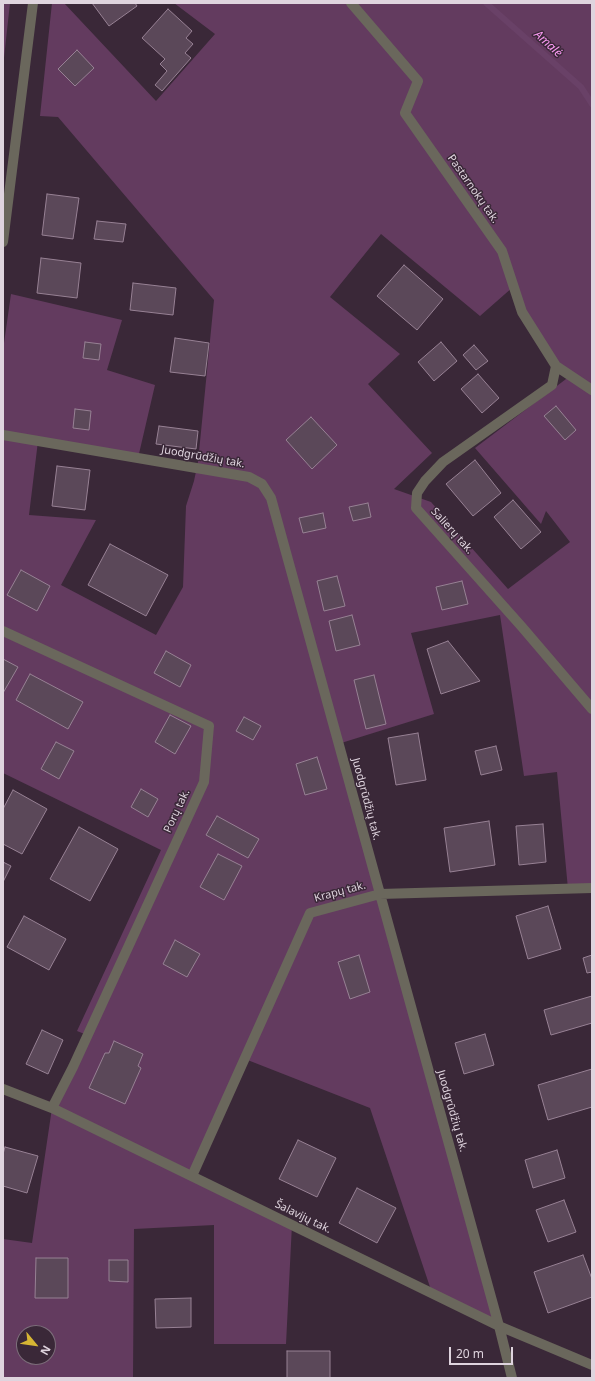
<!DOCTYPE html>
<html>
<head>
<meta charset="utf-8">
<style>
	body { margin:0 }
	#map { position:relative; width:595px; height:1381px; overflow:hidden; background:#3a2838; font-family:"Noto Sans",sans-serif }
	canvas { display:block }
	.frame { position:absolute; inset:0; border:4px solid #dfd4de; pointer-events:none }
	.north { position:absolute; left:16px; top:1325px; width:40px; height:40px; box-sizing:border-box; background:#3a2838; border:1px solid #7c6d7a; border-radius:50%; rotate:119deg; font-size:11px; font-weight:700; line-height:16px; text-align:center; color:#dfd4de }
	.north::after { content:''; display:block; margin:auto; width:14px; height:18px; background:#d6b534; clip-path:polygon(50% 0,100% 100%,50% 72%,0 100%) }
	.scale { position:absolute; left:449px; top:1347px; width:64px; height:18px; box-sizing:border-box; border:2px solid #dfd4de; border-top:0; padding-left:5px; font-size:12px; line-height:14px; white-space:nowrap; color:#dfd4de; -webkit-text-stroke:3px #3a2838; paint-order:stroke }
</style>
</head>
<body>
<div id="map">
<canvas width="595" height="1381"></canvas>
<div class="frame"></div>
<div class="north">N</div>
<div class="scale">20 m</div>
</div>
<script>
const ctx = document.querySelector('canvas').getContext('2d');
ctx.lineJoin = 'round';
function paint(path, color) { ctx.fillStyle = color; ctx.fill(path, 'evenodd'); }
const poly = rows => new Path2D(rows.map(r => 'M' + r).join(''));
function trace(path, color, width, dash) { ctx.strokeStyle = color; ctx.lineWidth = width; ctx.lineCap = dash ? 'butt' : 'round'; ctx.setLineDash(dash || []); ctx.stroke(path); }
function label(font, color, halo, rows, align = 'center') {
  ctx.font = font + ' "Noto Sans",sans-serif'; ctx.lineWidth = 3; ctx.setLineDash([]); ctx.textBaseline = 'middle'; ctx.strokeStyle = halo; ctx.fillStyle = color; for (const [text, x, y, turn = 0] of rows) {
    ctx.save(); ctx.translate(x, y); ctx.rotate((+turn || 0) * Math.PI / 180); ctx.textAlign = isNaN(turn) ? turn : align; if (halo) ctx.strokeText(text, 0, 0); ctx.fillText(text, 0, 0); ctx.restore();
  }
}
const green = poly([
	[3,3,10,3,3,67],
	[52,3,64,3,156,101,215,34,174,3,592,3,592,888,568,889,557,772,524,776,500,615,411,633,434,714,338,744,499,1326,432,1293,370,1108,245,1059,192,1176,292,1224,286,1344,214,1344,214,1225,134,1229,133,1378,3,1378,3,1239,32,1243,52,1108,87,1035,77,1031,161,850,3,773,3,350,11,294,122,320,107,370,155,385,138,458,38,441,29,515,96,520,61,585,156,635,183,587,186,506,194,481,198,462,214,300,58,117,40,116],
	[381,234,480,316,513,287,556,366,570,376,475,448,541,524,546,511,570,542,508,589,431,502,394,489,432,453,368,384,400,354,330,297],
	[24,1333,48,1333,48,1357,24,1357]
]);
const stream = poly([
	[486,3,581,87,592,104]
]);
const building = poly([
	[92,3,135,3,137,6,109,26,92,3],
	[168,9,192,31,186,38,193,44,185,53,191,58,162,91,155,85,167,71,160,64,165,59,142,38,168,9],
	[77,50,94,68,75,86,58,69,77,50],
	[47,194,79,198,73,239,42,235,47,194],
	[97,221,126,224,123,242,94,239,97,221],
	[41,258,81,263,77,298,37,293,41,258],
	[404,265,443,299,417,330,377,296,404,265],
	[133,283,176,288,173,315,130,310,133,283],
	[175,338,209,343,205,376,170,372,175,338],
	[85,342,101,344,99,360,83,358,85,342],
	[441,342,457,361,434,381,418,362,441,342],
	[474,345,488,361,476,370,463,355,474,345],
	[478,374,499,398,482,413,461,389,478,374],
	[556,406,576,430,565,440,544,416,556,406],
	[75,409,91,411,89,430,73,428,75,409],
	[311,417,337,445,312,469,286,440,311,417],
	[159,426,198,431,196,449,156,444,159,426],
	[475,460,501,493,473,516,446,484,475,460],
	[57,466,90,470,85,510,52,506,57,466],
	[513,500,541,532,521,549,494,517,513,500],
	[368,503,371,517,353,521,349,507,368,503],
	[323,513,326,528,303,533,299,518,323,513],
	[110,544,168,575,146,616,88,585,110,544],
	[21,570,50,586,37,611,7,595,21,570],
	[337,576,345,606,324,611,317,581,337,576],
	[462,581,468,604,442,610,436,587,462,581],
	[352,615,360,645,336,651,329,621,352,615],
	[448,641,480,681,441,694,427,649,448,641],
	[166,651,191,665,180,687,154,673,166,651],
	[3,659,18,667,3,693,3,659],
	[30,674,83,702,68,729,16,700,30,674],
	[374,675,386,724,366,729,354,680,374,675],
	[170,715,191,726,175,754,155,742,170,715],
	[244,717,261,726,253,740,236,731,244,717],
	[418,733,426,780,396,785,388,738,418,733],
	[56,742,74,751,59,779,41,769,56,742],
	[496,746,502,770,481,775,475,751,496,746],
	[317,757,327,789,305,795,296,764,317,757],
	[141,789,158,799,148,817,131,807,141,789],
	[13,790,47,809,22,854,3,844,3,809,13,790],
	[217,816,259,839,248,858,206,835,217,816],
	[489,821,495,865,450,872,444,828,489,821],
	[543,824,546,862,519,865,516,826,543,824],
	[79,827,118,849,90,901,50,879,79,827],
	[218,854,242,866,224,900,200,887,218,854],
	[3,862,11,866,3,882,3,862],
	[548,906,561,949,528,959,516,916,548,906],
	[24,916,66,939,49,970,7,947,24,916],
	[175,940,200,954,187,977,163,964,175,940],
	[359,955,370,992,350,999,338,962,359,955],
	[592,955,592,972,587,973,583,958,592,955],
	[592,996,592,1023,551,1035,544,1010,592,996],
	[42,1030,63,1040,48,1074,26,1064,42,1030],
	[485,1034,494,1065,464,1074,455,1043,485,1034],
	[114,1041,143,1054,138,1066,141,1068,125,1104,89,1088,105,1053,109,1053,114,1041],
	[592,1069,592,1107,548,1120,538,1085,592,1069],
	[298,1140,336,1158,317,1197,279,1179,298,1140],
	[5,1147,38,1156,27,1193,3,1186,3,1154,5,1147],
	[557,1150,565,1178,533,1188,525,1160,557,1150],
	[357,1188,396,1208,377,1243,339,1223,357,1188],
	[564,1200,576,1232,548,1242,536,1210,564,1200],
	[583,1255,592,1279,592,1297,548,1313,534,1272,583,1255],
	[36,1258,68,1258,68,1298,35,1298,36,1258],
	[109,1260,128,1260,128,1282,109,1281,109,1260],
	[191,1298,191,1327,156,1328,155,1299,191,1298],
	[287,1351,330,1351,330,1378,287,1378,287,1351]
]);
const minor = poly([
	[351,3,418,81,405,113,502,251,522,312,556,366,592,390],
	[3,242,33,3],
	[556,366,552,385,443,462,425,481,417,493,416,508,522,627,592,709],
	[3,435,249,477,262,484,271,498,499,1326,512,1378],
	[3,631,209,726,204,782,73,1067,52,1108],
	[3,1089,52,1108,499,1326,592,1365],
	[192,1176,310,913,380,894,592,888]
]);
const streetNames = [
	["Pastarnokų tak.",473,189,55],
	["Juodgrūdžių tak.",203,457,10],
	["Salierų tak.",452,531,48],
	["Juodgrūdžių tak.",366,799,75],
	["Porų tak.",177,811,-65],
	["Krapų tak.",340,892,-15],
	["Juodgrūdžių tak.",452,1111,74],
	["Šalavijų tak.",303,1217,26]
];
const waterNames = [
	["Amalė",548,44,42]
];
paint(green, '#633b5f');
trace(stream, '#694167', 6);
paint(building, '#5b4859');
trace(building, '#978194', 1);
trace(minor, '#6a675c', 10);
label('11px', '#dfd4de', '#3a2838', streetNames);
label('italic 12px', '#fa99f2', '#3a2838', waterNames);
</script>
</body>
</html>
